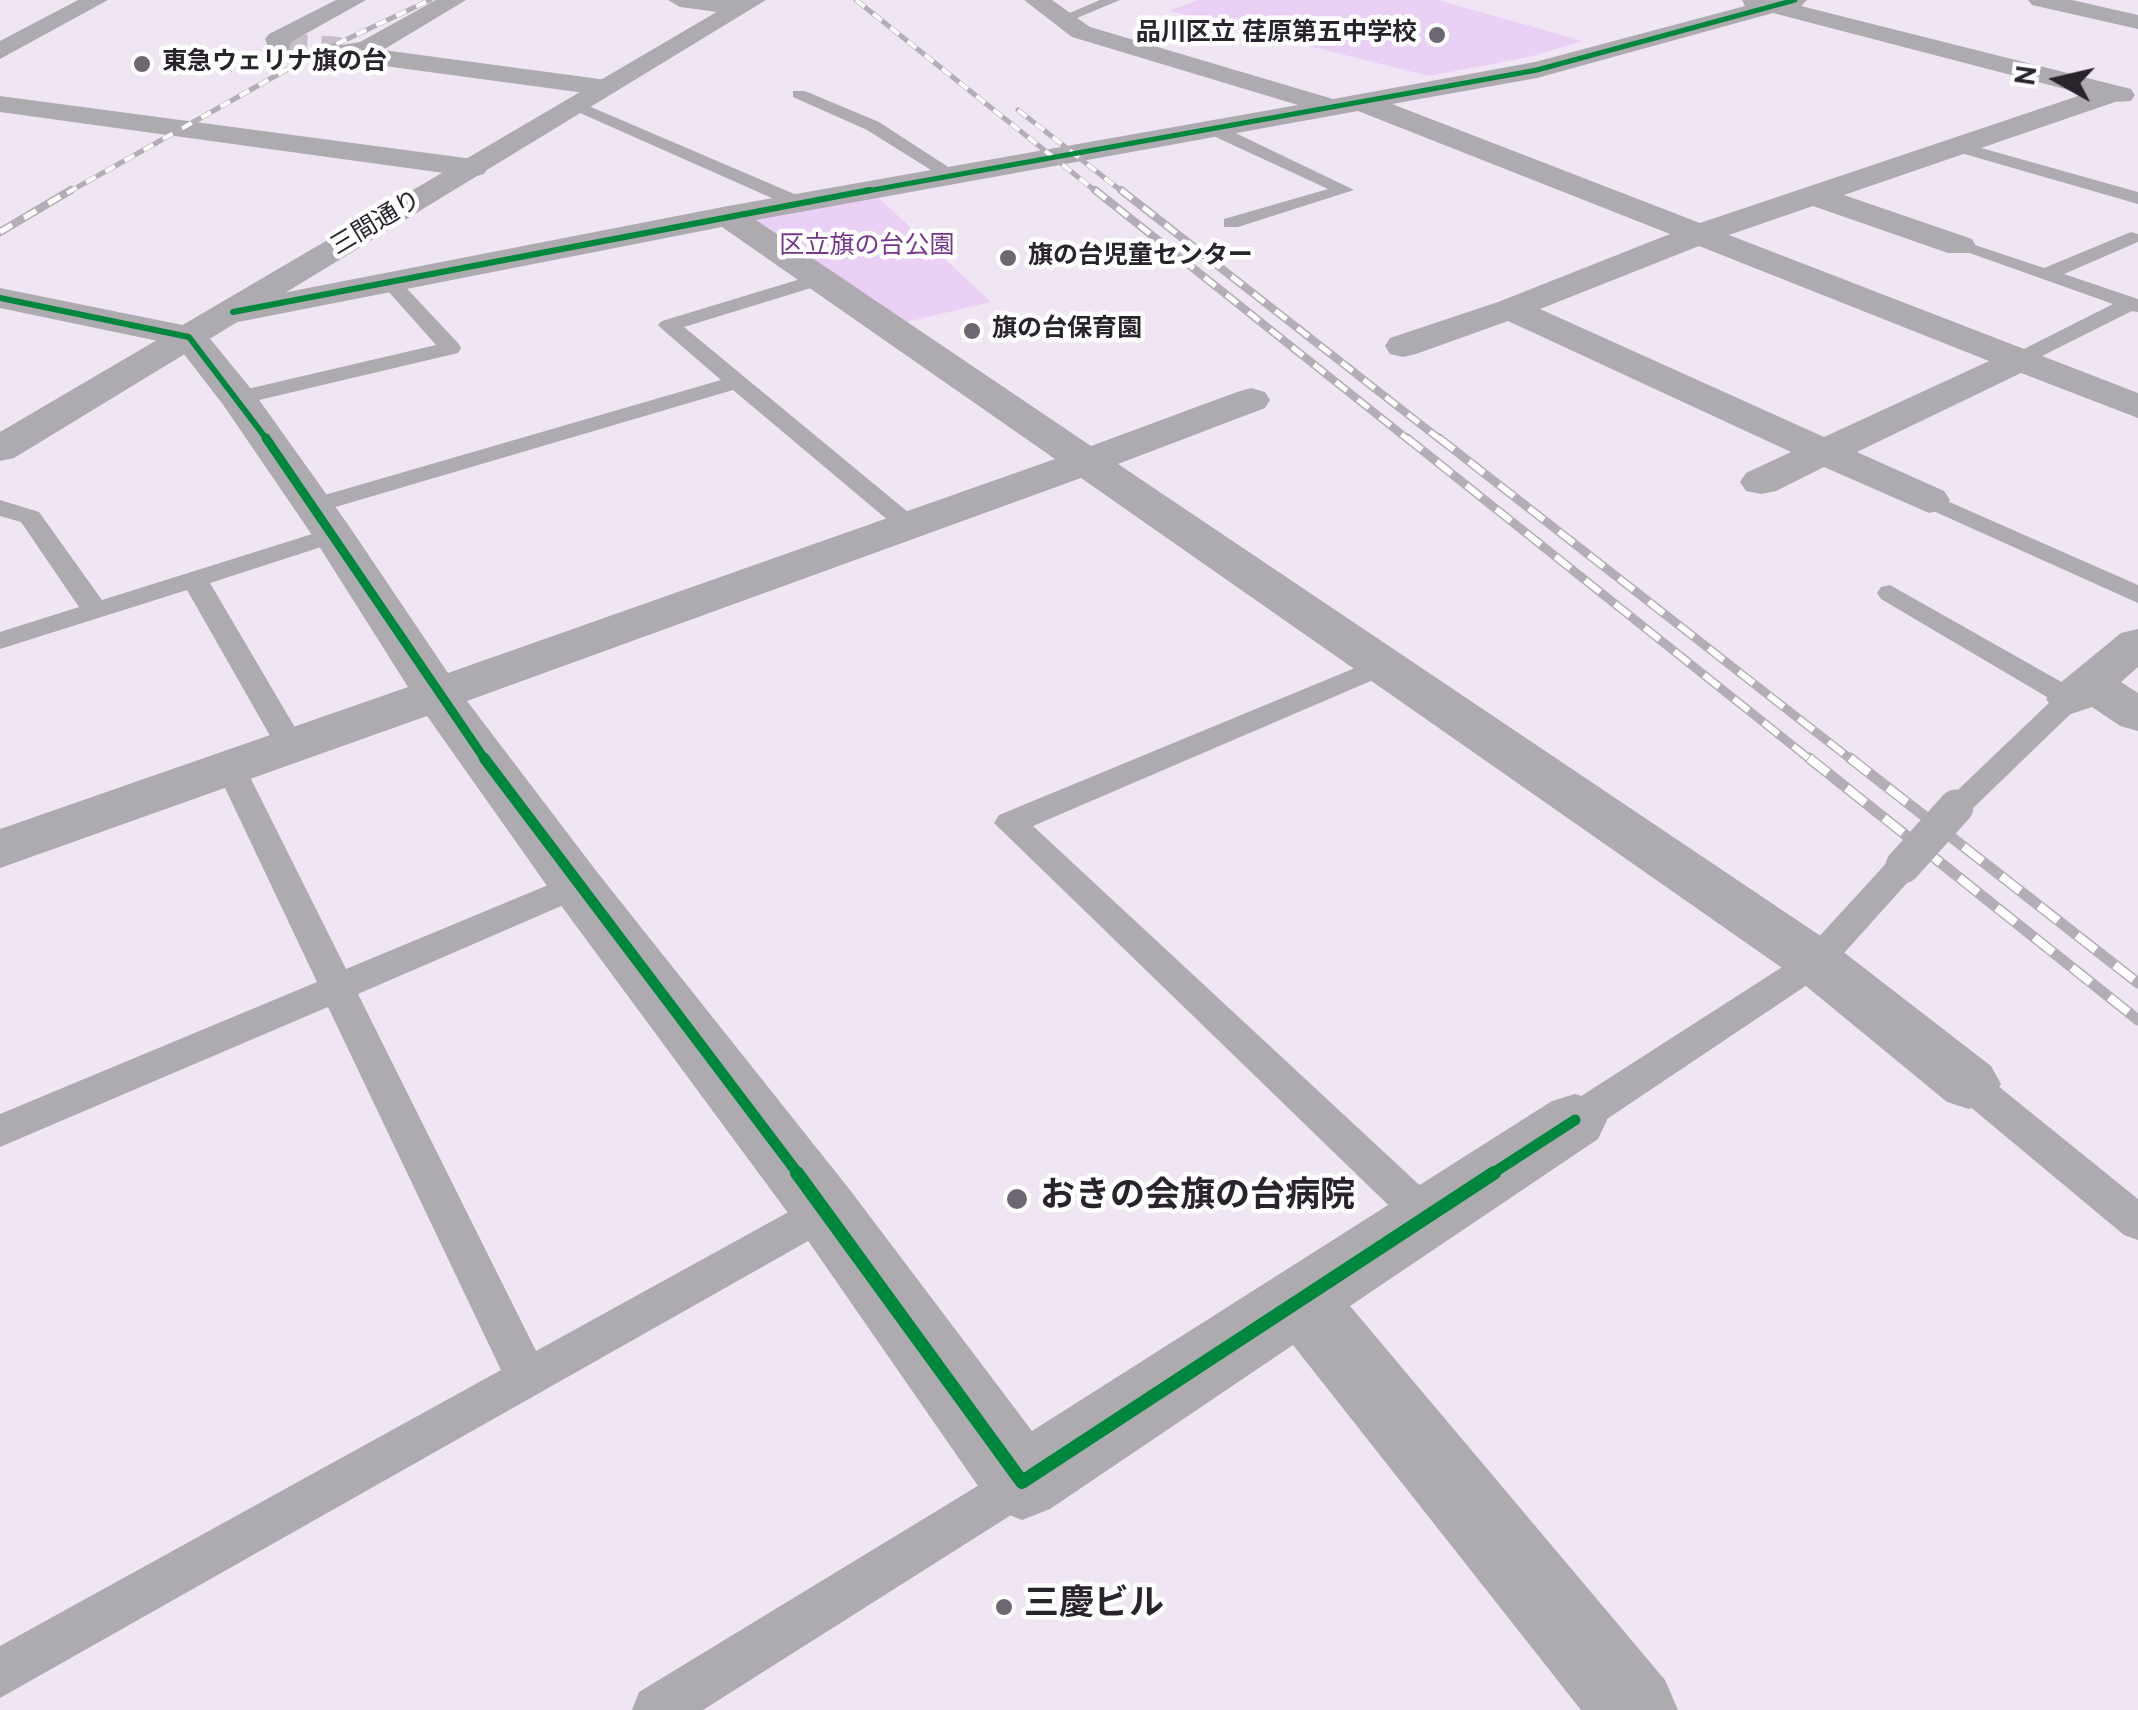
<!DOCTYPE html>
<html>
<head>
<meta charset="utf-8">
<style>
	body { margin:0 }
	#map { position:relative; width:2138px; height:1710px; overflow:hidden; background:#efe5f3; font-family:Overpass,sans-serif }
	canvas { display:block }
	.north { position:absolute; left:2008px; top:30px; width:100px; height:100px; -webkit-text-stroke:8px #fff; paint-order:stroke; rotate:278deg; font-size:28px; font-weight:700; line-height:40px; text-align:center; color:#29232c }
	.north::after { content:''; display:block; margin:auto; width:35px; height:45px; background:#29232c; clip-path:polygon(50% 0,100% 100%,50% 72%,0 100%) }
</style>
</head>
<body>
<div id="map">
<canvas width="2138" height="1710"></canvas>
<div class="north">N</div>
</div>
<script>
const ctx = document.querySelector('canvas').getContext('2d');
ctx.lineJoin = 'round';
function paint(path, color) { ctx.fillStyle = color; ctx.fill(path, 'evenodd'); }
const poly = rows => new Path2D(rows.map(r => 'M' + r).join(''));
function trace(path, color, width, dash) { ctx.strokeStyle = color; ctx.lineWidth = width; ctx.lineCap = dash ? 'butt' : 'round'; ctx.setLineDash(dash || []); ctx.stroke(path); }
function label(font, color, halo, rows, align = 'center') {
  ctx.font = font + ' Overpass,"Noto Sans JP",sans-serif'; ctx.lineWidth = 9; ctx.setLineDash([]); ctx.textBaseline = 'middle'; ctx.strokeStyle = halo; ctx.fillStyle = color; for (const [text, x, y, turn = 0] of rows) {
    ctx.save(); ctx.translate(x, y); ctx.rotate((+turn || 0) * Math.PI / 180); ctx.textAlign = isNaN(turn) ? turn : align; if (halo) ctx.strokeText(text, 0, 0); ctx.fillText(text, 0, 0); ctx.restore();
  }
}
const green = poly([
	[1198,0,1438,0,1583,41,1529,57,1429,76,1169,11],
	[878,197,991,302,898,324,748,220]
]);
const minorTunnel = poly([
	[279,47,340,51]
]);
const service = poly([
	[1100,0,1120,0,1065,23,1053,20,1100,0],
	[793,91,805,91,879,122,962,176,953,181,947,180,867,130,793,97,793,91],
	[577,101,806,199,808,203,799,209,792,207,571,109,569,106,577,101],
	[1207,125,1219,125,1354,190,1238,227,1224,227,1224,219,1328,189,1207,133,1207,125],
	[1960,142,2138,192,2138,204,1954,151,1951,147,1960,142],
	[2131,232,2138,234,2138,242,2064,274,2138,299,2138,312,2132,311,2020,367,2012,365,2009,360,2012,355,2113,304,1950,246,1960,240,2044,268,2131,232],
	[817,274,827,280,824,284,684,327,920,522,924,527,920,532,902,532,733,390,322,511,304,511,301,506,304,501,721,380,662,329,658,325,662,321,817,274],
	[390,276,397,278,458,343,461,348,458,353,238,405,230,403,227,398,230,393,436,345,380,282,390,276],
	[1929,493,2138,585,2138,603,1920,505,1917,500,1920,495,1929,493],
	[0,500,39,512,102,600,325,530,343,530,347,535,343,540,210,583,307,748,303,755,281,755,187,590,0,649,0,632,79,607,21,522,0,516,0,500],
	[1890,585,2081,693,2086,699,1967,814,1956,818,1945,814,1940,807,2052,700,1881,599,1877,593,1881,587,1890,585],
	[1384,656,1394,659,1398,665,1394,671,1033,826,1441,1205,1447,1217,1441,1229,1427,1234,1413,1229,994,823,999,815,1384,656],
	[231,759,242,762,246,769,346,969,565,878,577,874,589,878,594,886,589,894,358,994,536,1351,812,1199,826,1194,840,1199,846,1211,840,1223,0,1698,0,1646,501,1370,328,1007,0,1147,0,1114,317,982,216,769,220,762,231,759],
	[1903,855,1915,858,1919,866,1915,874,1828,971,1589,1131,1575,1136,1561,1131,1556,1120,1561,1109,1804,953,1891,858,1903,855],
	[1969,1069,1982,1073,2138,1199,2138,1240,2124,1235,1956,1095,1950,1084,1956,1073,1969,1069],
	[1022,1459,1038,1466,1045,1482,1038,1498,703,1710,632,1710,639,1692,1022,1459]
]);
const minor = poly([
	[78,0,108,0,0,59,0,41,78,0],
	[336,0,366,0,291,42,288,52,270,52,265,39,269,34,336,0],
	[436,0,466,0,383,50,607,80,621,88,607,96,370,64,358,57,334,56,330,51,334,46,360,42,436,0],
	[668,0,734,0,749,3,752,8,740,15,680,7,668,0],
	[1024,0,1052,0,1090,27,1333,99,1535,62,1745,6,1742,0,1807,0,1801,6,2131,89,2135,95,2131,101,2115,102,1844,195,1972,239,1976,246,1972,253,1948,253,1813,206,1729,235,2138,393,2138,418,2021,373,1857,452,1944,491,1950,500,1944,509,1929,513,1824,467,1776,491,1761,494,1746,491,1740,482,1746,473,1791,452,1508,321,1416,354,1403,357,1390,354,1385,346,1390,338,1498,302,1670,234,1358,111,756,220,1091,446,1237,392,1251,388,1265,392,1270,400,1265,408,1118,464,1837,947,1991,1066,2001,1084,1991,1102,1969,1109,1947,1102,1795,977,1081,478,467,701,597,872,850,1190,1032,1431,1552,1101,1575,1094,1598,1101,1607,1120,1598,1139,1350,1306,1665,1680,1678,1710,1581,1710,1293,1345,1050,1509,1022,1520,994,1509,802,1232,557,900,427,716,0,868,0,829,408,687,312,535,224,406,177,345,0,308,0,288,202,329,252,390,349,526,448,673,1055,459,722,227,233,323,221,319,215,312,221,305,728,206,1298,105,1072,37,1024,0],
	[1773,13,2084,94,1700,223,1392,104,1537,78,1773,13],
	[1699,246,1989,361,1824,437,1540,309,1699,246],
	[2028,0,2072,0,2138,15,2138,29,2032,5,2028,0],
	[0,96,473,159,484,162,488,168,484,174,473,177,0,112,0,96],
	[2138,629,2138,667,2121,682,2138,693,2138,731,2120,726,2092,707,2071,714,2054,710,2046,699,2054,688,2121,633,2138,629]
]);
const tertiary = poly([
	[737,0,766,0,14,458,0,461,0,432,737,0]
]);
const railFar3 = poly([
	[856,0,1098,193],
	[1018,110,1124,193],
	[67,193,309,57,430,0]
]);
const railFar2 = poly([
	[1095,190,1410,441],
	[1121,190,1442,441],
	[0,232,71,190]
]);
const railFar1 = poly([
	[1407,438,1812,761],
	[1439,438,1853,761]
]);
const rail = poly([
	[1809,758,2138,1020],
	[1850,758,2138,983]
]);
const serviceBridge = poly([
	[1903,866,1956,807]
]);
const cyclewayFar4 = poly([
	[856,193,1537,70,1795,0]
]);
const cyclewayFar3 = poly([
	[0,298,189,337,268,441],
	[233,312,870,190]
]);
const cyclewayFar2 = poly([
	[266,438,486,761]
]);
const cyclewayFar1 = poly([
	[484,758,799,1175],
	[1490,1175,1575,1120]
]);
const cycleway = poly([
	[797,1173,1022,1482,1494,1173]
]);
const markers = [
	[1437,35,10,"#6e6772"],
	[142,64,10,"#6e6772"],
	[1008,258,10,"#6e6772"],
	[972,331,10,"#6e6772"],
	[1017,1199,12,"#6e6772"],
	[1004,1607,10,"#6e6772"]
];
const farPoinames = [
	["品川区立 荏原第五中学校",1417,35,"right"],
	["東急ウェリナ旗の台",162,64],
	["旗の台児童センター",1028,258],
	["旗の台保育園",992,331]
];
const farStreetnames = [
	["三間通り",377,225,-31]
];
const farParknames = [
	["区立旗の台公園",867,248]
];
const nearPoinames = [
	["おきの会旗の台病院",1040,1199],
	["三慶ビル",1024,1607]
];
paint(green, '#ebd0f6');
trace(minorTunnel, '#c7becb', 28, [28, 14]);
paint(service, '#aeabb0');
paint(minor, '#aeabb0');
paint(tertiary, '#aeabb0');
trace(railFar3, '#b3aeb5', 5);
trace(railFar2, '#b3aeb5', 8);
trace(railFar1, '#b3aeb5', 9);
trace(rail, '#b3aeb5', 11);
trace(railFar3, '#fff', 4, [11]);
trace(railFar2, '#fff', 5, [14]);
trace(railFar1, '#fff', 6, [19]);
trace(rail, '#fff', 8, [24]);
trace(serviceBridge, '#aeabb0', 35);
trace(cyclewayFar4, '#00873e', 5);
trace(cyclewayFar3, '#00873e', 6);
trace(cyclewayFar2, '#00873e', 9);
trace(cyclewayFar1, '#00873e', 11);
trace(cycleway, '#00873e', 14);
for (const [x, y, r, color] of markers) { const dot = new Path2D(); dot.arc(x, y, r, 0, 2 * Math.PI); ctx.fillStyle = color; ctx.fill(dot); trace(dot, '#fff', 4); }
label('bold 25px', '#29232c', '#fff', farPoinames, 'left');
label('25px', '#29232c', '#fff', farStreetnames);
label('25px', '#76358e', '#fff', farParknames);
label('bold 35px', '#29232c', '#fff', nearPoinames, 'left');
</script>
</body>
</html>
